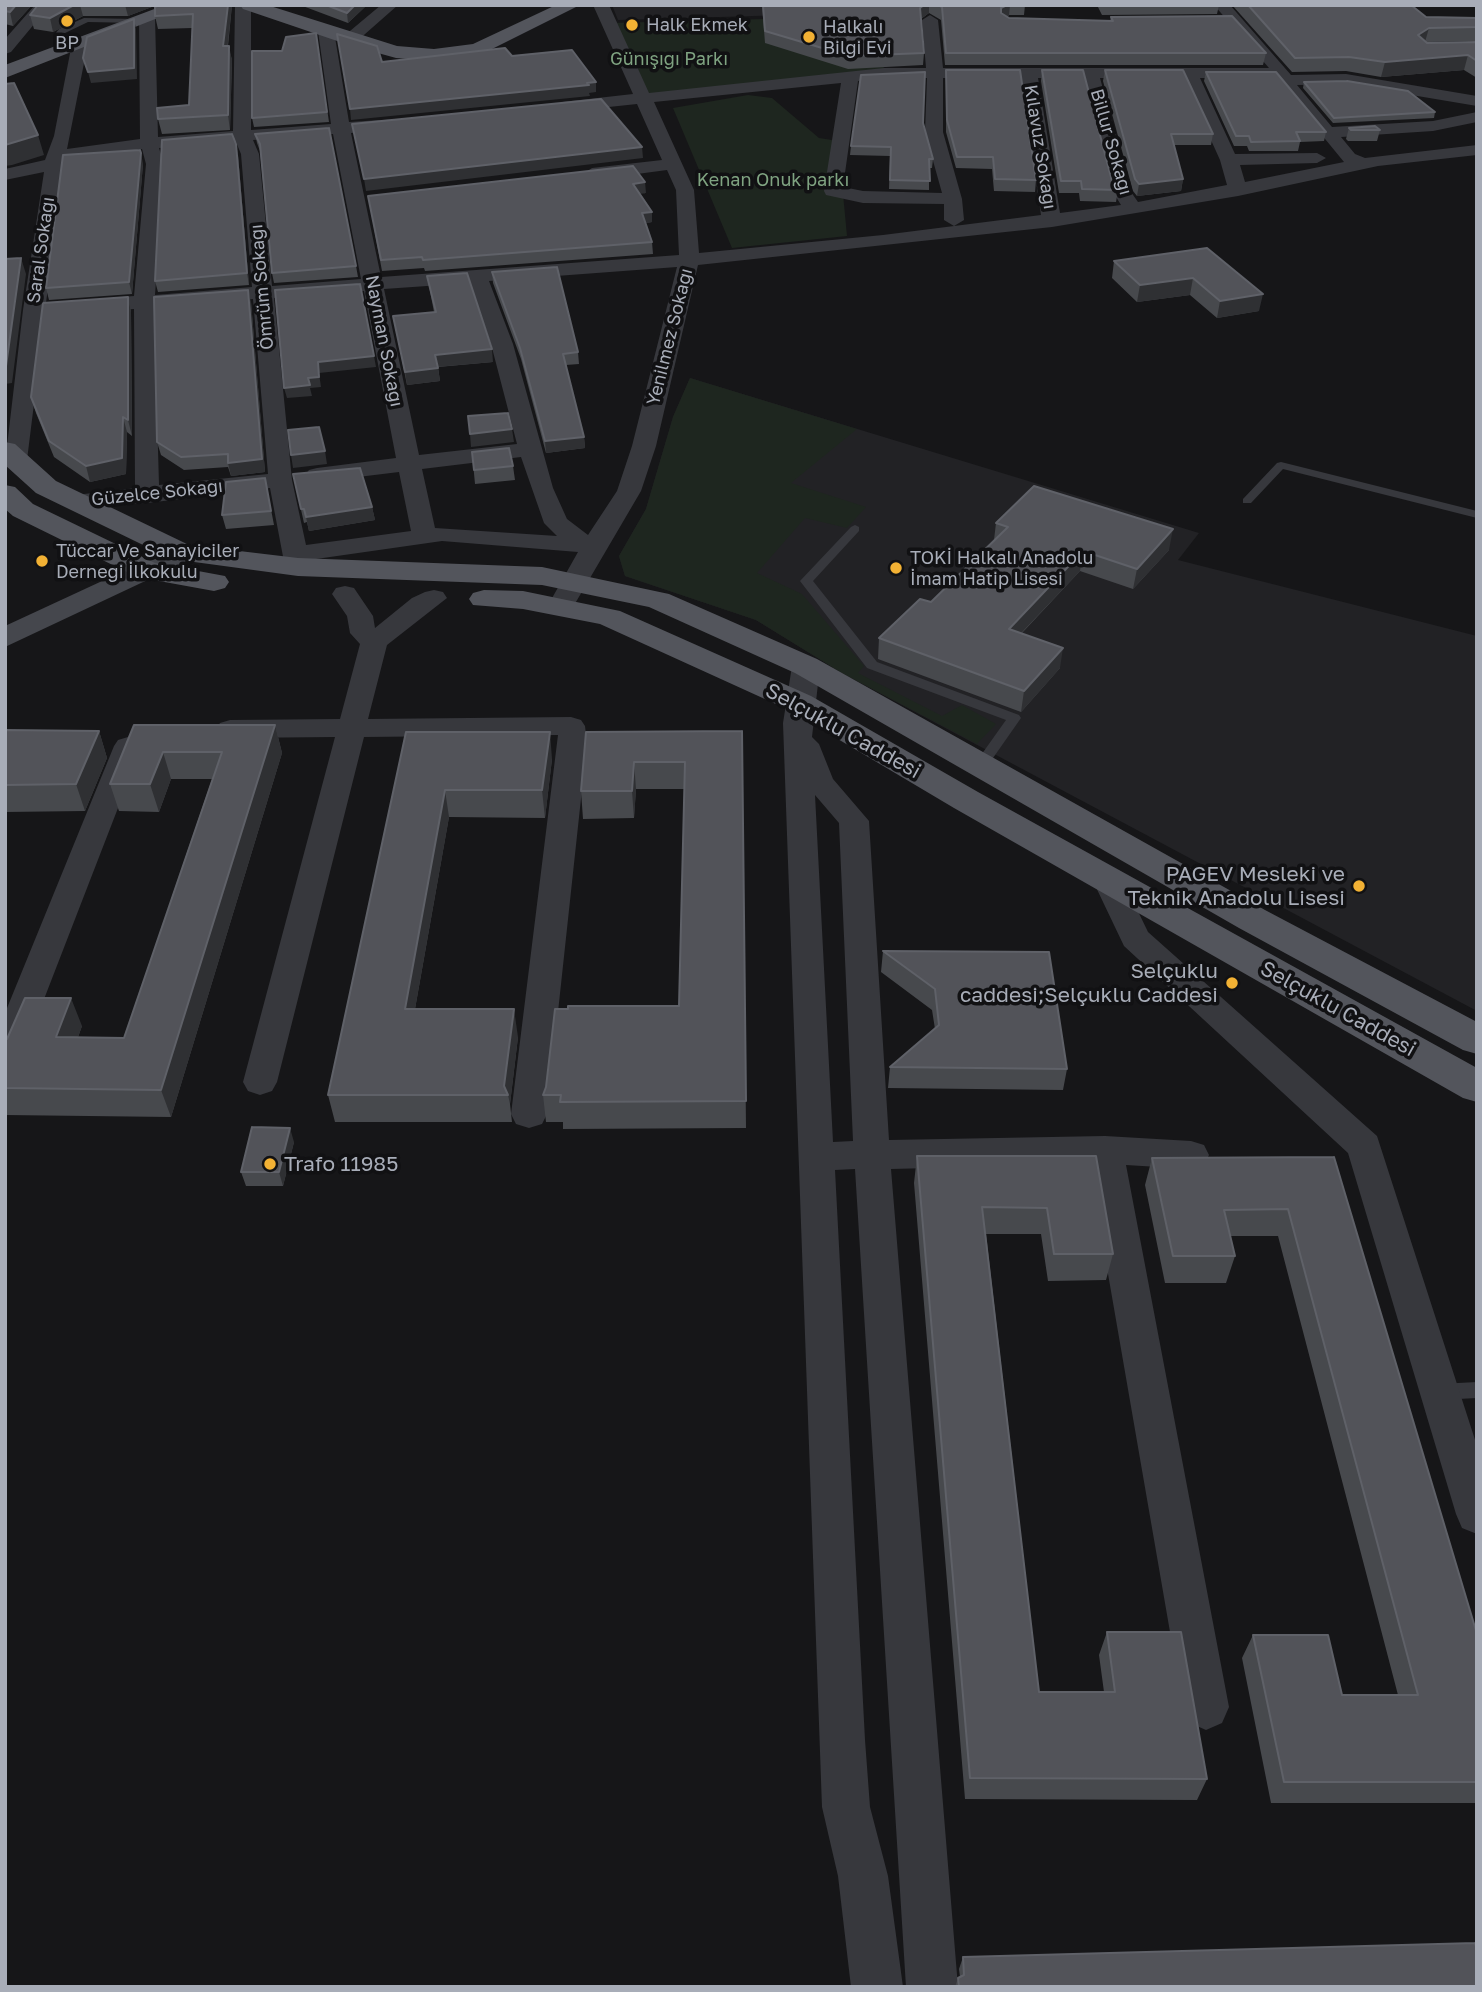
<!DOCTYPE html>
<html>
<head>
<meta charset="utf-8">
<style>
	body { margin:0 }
	#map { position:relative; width:1482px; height:1992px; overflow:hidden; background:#161618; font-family:"Golos Text",sans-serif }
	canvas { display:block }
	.frame { position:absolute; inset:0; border:7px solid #a8adb8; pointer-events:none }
</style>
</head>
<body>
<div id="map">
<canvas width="1482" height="1992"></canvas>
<div class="frame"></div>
</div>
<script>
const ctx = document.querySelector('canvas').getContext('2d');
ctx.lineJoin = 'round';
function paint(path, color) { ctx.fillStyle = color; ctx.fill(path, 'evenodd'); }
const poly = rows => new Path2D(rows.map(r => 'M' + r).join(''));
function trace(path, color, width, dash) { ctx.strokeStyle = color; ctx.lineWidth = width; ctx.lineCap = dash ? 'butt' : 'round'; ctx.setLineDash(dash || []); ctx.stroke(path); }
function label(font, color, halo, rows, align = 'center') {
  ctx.font = font + ' "Golos Text",sans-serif'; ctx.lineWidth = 7; ctx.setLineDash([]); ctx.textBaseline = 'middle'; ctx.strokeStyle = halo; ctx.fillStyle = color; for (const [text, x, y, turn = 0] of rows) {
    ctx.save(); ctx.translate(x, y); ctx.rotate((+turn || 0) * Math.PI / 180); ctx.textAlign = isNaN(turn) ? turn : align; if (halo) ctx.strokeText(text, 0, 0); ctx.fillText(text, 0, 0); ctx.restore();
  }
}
const built = poly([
	[612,5,852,5,855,13,618,20],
	[690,378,1199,533,1178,560,1477,636,1477,1011,842,673,756,620,625,576,619,556,646,509,673,417]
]);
const green = poly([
	[882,16,884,73,644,99,610,23],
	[748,95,772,98,819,138,838,141,847,236,732,248,673,108],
	[690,378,857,429,791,483,866,507,847,528,805,518,757,573,802,594,864,666,858,673,942,716,962,705,996,724,977,744,842,673,756,620,625,576,619,556,646,509,673,417]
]);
const lane = poly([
	[84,18,137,19,141,21,137,23,88,22,65,33,62,36,69,48,62,50,55,34,59,29,84,18],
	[1281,462,1477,511,1477,518,1283,469,1251,503,1243,503,1243,499,1277,463,1281,462],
	[855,525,859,527,859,531,813,581,877,662,1019,715,1021,718,986,768,976,768,974,765,1006,720,867,668,800,581,851,527,855,525],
	[1477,1382,1477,1398,1439,1400,1432,1398,1429,1392,1432,1386,1439,1384,1477,1382]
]);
const street = poly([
	[35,5,50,5,11,52,5,54,5,39,35,5],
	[235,5,251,5,251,130,331,124,318,31,326,26,334,31,349,122,397,119,406,124,397,129,351,133,381,277,679,255,676,190,667,170,592,180,583,174,592,168,662,160,637,104,562,112,553,107,562,102,633,94,593,5,609,5,649,93,884,68,926,68,922,20,930,15,938,20,943,68,1269,68,1214,5,1230,5,1291,75,1346,74,1477,96,1477,106,1346,84,1297,85,1332,127,1433,121,1477,112,1477,122,1433,131,1341,137,1355,154,1365,158,1477,145,1477,155,1378,166,1238,196,1052,227,698,265,656,446,641,491,573,607,569,613,560,615,551,613,547,607,578,552,442,541,309,560,311,567,307,572,298,575,289,572,285,567,270,488,147,503,67,506,64,501,67,496,135,488,134,309,45,315,27,460,23,465,15,467,5,463,23,310,44,172,5,180,5,169,45,160,54,136,72,43,80,38,88,43,67,149,140,139,139,17,147,12,155,17,158,137,233,131,235,5],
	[884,78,927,78,925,132,942,193,863,191,843,187,858,81,884,78],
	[943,78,1021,78,1041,215,883,235,699,253,694,190,654,102,841,83,824,191,826,195,863,203,944,204,944,220,954,226,964,220,962,199,943,132,943,78],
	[1038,78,1084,78,1113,192,1121,205,1060,213,1038,78],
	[1100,78,1183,78,1220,160,1227,185,1138,202,1131,192,1100,78],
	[1200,78,1275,78,1344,162,1245,182,1240,165,1317,163,1326,158,1317,153,1235,154,1200,78],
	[333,134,361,279,272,286,259,154,253,140,333,134],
	[236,142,241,154,252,287,155,295,164,164,159,148,236,142],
	[142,149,146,164,134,296,46,303,64,160,142,149],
	[677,267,632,446,617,491,588,535,567,519,553,488,513,344,489,281,677,267],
	[470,283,491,344,517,444,419,455,384,289,470,283],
	[364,291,396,458,317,468,309,470,305,475,309,480,317,482,399,472,411,531,306,545,292,480,274,298,364,291],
	[253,299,268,474,159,485,154,307,253,299],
	[521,457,544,523,557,536,435,528,422,469,521,457],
	[381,5,398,5,356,42,344,42,344,36,381,5],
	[345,586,354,588,373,616,375,628,412,598,425,592,434,590,443,592,447,598,387,645,368,719,571,717,581,720,585,726,587,743,547,1114,542,1124,529,1128,516,1124,511,1114,558,735,364,737,277,1082,272,1091,260,1095,248,1091,243,1082,335,737,230,738,220,735,216,729,220,723,230,720,340,719,360,644,350,633,347,616,332,594,336,588,345,586],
	[806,658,816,660,820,666,812,737,819,744,833,779,869,821,889,1140,1105,1136,1191,1141,1204,1145,1209,1155,1204,1165,1191,1169,1126,1165,1229,1707,1222,1723,1206,1730,1190,1723,1183,1707,1089,1164,891,1169,958,1987,906,1987,855,1169,835,1170,865,1740,870,1807,888,1876,903,1987,851,1987,838,1876,822,1807,783,723,792,666,796,660,806,658],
	[815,795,839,823,853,1141,833,1142,815,795],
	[128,737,138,740,142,746,22,1056,17,1065,5,1069,5,1013,114,746,118,740,128,737],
	[1109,870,1120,874,1148,932,1377,1136,1477,1446,1477,1534,1462,1528,1456,1514,1348,1153,1124,946,1093,881,1098,874,1109,870]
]);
const secondary = poly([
	[182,544,192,547,197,553,192,559,5,647,5,626,182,544]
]);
const primary = poly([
	[165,5,191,5,5,78,5,65,165,5],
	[240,5,267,5,397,46,434,49,473,44,556,5,580,5,484,53,434,61,396,58,349,45,243,9,240,5],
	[5,442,15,444,56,481,189,545,298,558,542,567,669,594,817,659,1265,910,1477,1022,1477,1054,1463,1050,1239,928,795,673,649,607,542,585,298,576,172,559,36,493,5,465,5,442],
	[5,485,15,487,33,504,155,563,225,576,229,582,225,588,214,591,137,577,13,516,5,509,5,485],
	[484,590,523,591,620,611,811,696,978,792,1477,1068,1477,1102,1463,1098,954,808,789,710,600,624,523,609,473,605,469,599,473,593,484,590]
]);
const wall = poly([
	[5,5,32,5,13,26,5,24],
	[38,5,157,5,128,16,83,16,53,32,34,29,30,15],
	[232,5,228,46,232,60,230,130,162,134,158,119,189,105,192,28,158,29,155,16],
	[300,5,367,5,348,23],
	[640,5,687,5,640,6],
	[762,5,1025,5,1024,15,1009,15,1007,17,1009,18,1110,21,1111,17,1266,53,1263,65,945,65,941,20,929,13,921,19,924,53,923,65,848,69,765,43],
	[1097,5,1219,5,1217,14,1102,15],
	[1232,5,1411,5,1426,17,1477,18,1477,41,1427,42,1477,42,1477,78,1464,70,1381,77,1346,71,1292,72],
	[316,33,329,122,254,127,252,118],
	[946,70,1036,180,1035,192,994,191,992,169,956,168,946,132],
	[1042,70,1118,190,1116,202,1080,201,1079,193,1059,193,1041,81],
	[1105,70,1213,134,1211,145,1174,145,1183,179,1181,191,1137,196,1133,191,1103,81],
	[1206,72,1326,132,1324,141,1300,142,1298,151,1249,151,1247,146,1234,146,1204,81],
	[1304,82,1435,112,1434,118,1333,123,1303,88],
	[923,123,933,159,932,168,929,168,929,190,889,189,890,156,850,155,851,146],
	[1349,128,1380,130,1377,141,1348,141,1346,139],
	[255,134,356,266,358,277,274,283,272,273,260,151,257,143],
	[238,155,249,285,158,292,155,281],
	[143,164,132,294,49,300,46,288],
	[640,193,652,212,652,222,646,223,652,242,653,254,425,271,424,268,382,271,368,196,646,193],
	[1207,248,1259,311,1217,318,1190,295,1137,302,1112,278,1114,261],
	[492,272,578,352,579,364,566,365,584,437,585,448,546,453,521,359,493,283],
	[427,276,493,362,438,367,440,381,407,385,393,316,434,312],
	[128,297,131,312,132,436,127,432,126,474,90,482,54,457,36,413,31,397],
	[251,302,265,472,231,476,228,467,184,470,161,455,157,442],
	[472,452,513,466,515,480,475,484],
	[293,474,372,507,375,520,309,531,307,522,304,523],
	[265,478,274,525,226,529,222,515],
	[996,523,1169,550,1133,589,1080,571,1022,633,1060,668,1021,712,878,659,879,638,931,602,994,540],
	[134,725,275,725,282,753,171,1117,5,1115,5,1040,82,1026,78,1037,124,1038,212,779,171,779,159,812,119,811,110,784],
	[5,730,99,731,107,758,85,811,5,812],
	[742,731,746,1128,563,1129,563,1122,546,1122,543,1095,546,1087,568,1009,679,1006,684,789,636,789,634,818,583,819,581,791,586,732],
	[406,732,552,759,545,818,449,817,415,1009,518,1037,510,1104,512,1122,335,1122,328,1095],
	[883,951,1067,1069,1063,1090,888,1088,890,1067,935,1029,932,1010,881,972],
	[294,1142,283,1186,246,1186,241,1172],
	[917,1156,1096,1156,1113,1254,1106,1280,1048,1281,1041,1234,986,1234,1039,1692,1104,1692,1099,1655,1107,1632,1207,1779,1197,1800,965,1799,914,1183],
	[1334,1157,1477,1634,1477,1803,1271,1803,1242,1658,1253,1635,1342,1695,1398,1695,1278,1236,1230,1236,1235,1256,1226,1283,1165,1283,1145,1185,1152,1158],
	[963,1957,1477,1987,955,1987,958,1978,960,1977,959,1969]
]);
const shadedWall = poly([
	[16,5,32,5,13,26,10,12],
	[74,5,80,5,83,16,53,32,50,18],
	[125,5,157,5,128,16],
	[228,5,232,5,226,60,223,46],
	[355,5,367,5,348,23,347,13],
	[924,5,929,5,929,13,919,20,920,8],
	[1007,5,1010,5,1009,15,1000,21,1001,8],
	[134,19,136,29,137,79,91,83,88,72],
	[1429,28,1425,42,1418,35],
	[229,46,232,60,230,130,228,115],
	[1468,55,1464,70,1381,77,1385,62],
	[596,82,596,92,589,93,590,96,351,120,350,109],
	[38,135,44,155,12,165,5,166,5,145],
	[236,144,238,155,249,285,247,273],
	[642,147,643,158,366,191,364,179],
	[141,153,143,164,132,294,129,282],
	[1183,179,1181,191,1137,196,1139,184],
	[645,182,646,193,634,194,633,184],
	[652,212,652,222,642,224,642,213],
	[21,258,26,274,12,383,5,384,5,366],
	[1193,278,1190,295,1137,302,1140,285],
	[248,290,251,302,265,472,231,476,228,463],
	[1263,294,1259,311,1217,318,1220,301],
	[128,297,131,312,132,436,128,420],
	[492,349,493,362,436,367,435,355],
	[374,356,376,367,319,373,321,387,310,388,312,396,287,398,284,388,308,378,318,362],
	[438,368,440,381,407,385,405,372],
	[123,417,127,432,126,474,90,482,86,466],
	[512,429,514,442,471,447,470,434],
	[584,437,585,448,546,453,545,441],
	[325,451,327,464,293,468,291,455],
	[372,507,375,520,309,531,306,517],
	[1173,529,1169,550,1133,589,1137,569],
	[1083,551,1080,571,1006,649,1009,629],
	[1063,648,1060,668,1021,712,1024,691],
	[275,725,282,753,171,1117,161,1090],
	[99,731,107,758,85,811,76,784],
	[550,732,552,759,545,818,542,790],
	[163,752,171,779,159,812,150,784],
	[634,762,636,789,634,818,632,791],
	[445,790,449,817,410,1037,405,1009],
	[71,998,82,1026,68,1064,56,1037],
	[514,1009,518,1037,510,1104,508,1095,504,1086],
	[290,1128,294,1142,283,1186,279,1172]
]);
const building = poly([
	[5,5,16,5,10,12,5,11,5,5],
	[38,5,74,5,50,18,30,15,38,5],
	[159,5,228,5,223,46,229,46,228,115,158,119,157,108,189,105,193,14,155,16,155,7,159,5],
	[326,5,355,5,347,13,326,5],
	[763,5,924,5,920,8,924,53,849,56,765,31,763,5],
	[938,5,1007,5,1001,8,1001,13,1009,18,1113,21,1111,17,1232,16,1266,53,946,53,942,7,938,5],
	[1248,5,1411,5,1426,17,1477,18,1477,27,1429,28,1418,35,1427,43,1477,42,1477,61,1468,55,1385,62,1349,57,1295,58,1248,5],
	[134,19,134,68,88,72,83,58,87,37,134,19],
	[316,33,327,112,252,118,252,51,282,51,286,37,316,33],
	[337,34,377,46,382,62,505,48,512,56,572,50,596,82,587,83,589,85,350,109,337,34],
	[946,70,1020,70,1036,180,995,179,993,157,957,157,947,120,946,70],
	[1042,70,1083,70,1112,181,1118,190,1082,189,1081,181,1061,181,1042,70],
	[1105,70,1183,70,1213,134,1171,134,1183,179,1139,184,1135,179,1105,70],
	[925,72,923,123,933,159,929,159,930,181,890,180,891,147,851,146,861,75,925,72],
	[1206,72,1276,72,1326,132,1296,132,1300,141,1251,142,1249,136,1236,136,1206,72],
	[1347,81,1408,91,1435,112,1334,118,1304,82,1347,81],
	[14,83,38,135,5,145,5,84,14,83],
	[601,99,642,147,364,179,352,124,601,99],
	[1375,126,1380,130,1351,130,1349,128,1375,126],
	[329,128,356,266,272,273,260,144,255,134,329,128],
	[232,134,236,144,247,273,155,281,162,140,232,134],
	[140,150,141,153,129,282,46,288,63,155,140,150],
	[633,166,645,182,633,184,652,212,642,213,652,242,423,260,422,257,381,260,368,196,633,166],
	[1207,248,1263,294,1220,301,1193,278,1140,285,1114,261,1207,248],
	[21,258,6,366,5,366,5,259,21,258],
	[557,267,578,352,563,354,584,437,545,441,520,348,492,272,557,267],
	[467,273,492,349,435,355,438,368,405,372,393,316,436,312,427,276,467,273],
	[360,284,374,356,318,362,319,377,308,378,310,385,284,388,275,290,360,284],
	[248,290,262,459,228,463,228,454,181,457,157,442,154,297,248,290],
	[128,297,128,420,123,417,122,458,86,466,49,441,31,397,43,303,128,297],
	[508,413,512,429,470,434,468,416,508,413],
	[319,427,325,451,291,455,288,430,319,427],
	[509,448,513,466,474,470,472,452,509,448],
	[360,468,372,507,306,517,304,509,301,509,293,474,360,468],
	[265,478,271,511,222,515,226,482,265,478],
	[1034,486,1173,529,1137,569,1083,551,1009,629,1063,648,1024,691,879,638,920,599,931,602,1008,527,996,523,1034,486],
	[134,725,275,725,161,1090,5,1088,5,1040,7,1039,25,998,71,998,56,1037,124,1038,222,752,163,752,150,784,110,784,134,725],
	[5,730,99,731,76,784,5,785,5,730],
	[742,731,746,1101,560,1102,561,1095,543,1095,546,1087,555,1009,568,1009,568,1006,679,1006,685,762,634,762,632,791,581,791,586,732,742,731],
	[406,732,550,732,542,790,445,790,405,1009,514,1009,504,1086,508,1095,328,1095,406,732],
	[883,951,1049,952,1067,1069,890,1067,939,1025,935,989,883,951],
	[252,1127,290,1128,279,1172,241,1172,252,1127],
	[917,1156,1096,1156,1113,1254,1054,1254,1047,1208,982,1207,1039,1692,1115,1692,1107,1632,1181,1632,1207,1779,970,1778,917,1156],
	[1334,1157,1477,1634,1477,1782,1284,1782,1253,1635,1328,1635,1342,1695,1418,1695,1288,1209,1224,1210,1235,1256,1173,1256,1152,1158,1334,1157],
	[1475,1943,1477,1950,1477,1987,959,1987,958,1978,964,1975,963,1957,1475,1943]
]);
const markers = [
	[67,21,7,"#f2b134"],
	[632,25,7,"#f2b134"],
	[809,37,7,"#f2b134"],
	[42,561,7,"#f2b134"],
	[896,568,7,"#f2b134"],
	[1359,886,7,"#f2b134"],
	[1232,983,7,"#f2b134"],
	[270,1164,7,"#f2b134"]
];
const farPoinames = [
	["Halk Ekmek",646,25],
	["Halkalı",823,27],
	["Bilgi Evi",823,48],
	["BP",67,43,"center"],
	["Tüccar Ve Sanayiciler",56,551],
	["Derneği İlkokulu",56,572],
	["TOKİ Halkalı Anadolu",910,558],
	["İmam Hatip Lisesi",910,579]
];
const farParknames = [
	["Günışığı Parkı",669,59],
	["Kenan Onuk parkı",773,180]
];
const farStreetnames = [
	["Billur Sokağı",1111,142,74],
	["Kılavuz Sokağı",1040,147,81],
	["Saral Sokağı",41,250,-82],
	["Ömrüm Sokağı",262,287,-95],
	["Yenilmez Sokağı",670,337,-76],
	["Nayman Sokağı",384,341,79],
	["Güzelce Sokağı",157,493,-6]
];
const streetNames = [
	["Selçuklu Caddesi",843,731,29],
	["Selçuklu Caddesi",1338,1009,29]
];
const poiNames = [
	["PAGEV Mesleki ve",1345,874],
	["Teknik Anadolu Lisesi",1345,898],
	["Selçuklu",1218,971],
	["caddesi;Selçuklu Caddesi",1218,995],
	["Trafo 11985",284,1164,"left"]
];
paint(built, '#222225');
paint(green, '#1e261f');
paint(lane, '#37383d');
paint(street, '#37383d');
paint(secondary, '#45474d');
paint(primary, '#53555c');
paint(wall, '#47494d');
paint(shadedWall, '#2f3033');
paint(building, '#525359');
trace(building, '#5f6168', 2);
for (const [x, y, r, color] of markers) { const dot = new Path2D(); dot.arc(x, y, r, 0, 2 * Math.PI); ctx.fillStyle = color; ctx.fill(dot); trace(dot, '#111113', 2.5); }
label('18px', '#a8adb8', '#111113', farPoinames, 'left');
label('18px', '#7fa381', '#111113', farParknames);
label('18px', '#a8adb8', '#111113', farStreetnames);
label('21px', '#a8adb8', '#111113', streetNames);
label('21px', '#a8adb8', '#111113', poiNames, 'right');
</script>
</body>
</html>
